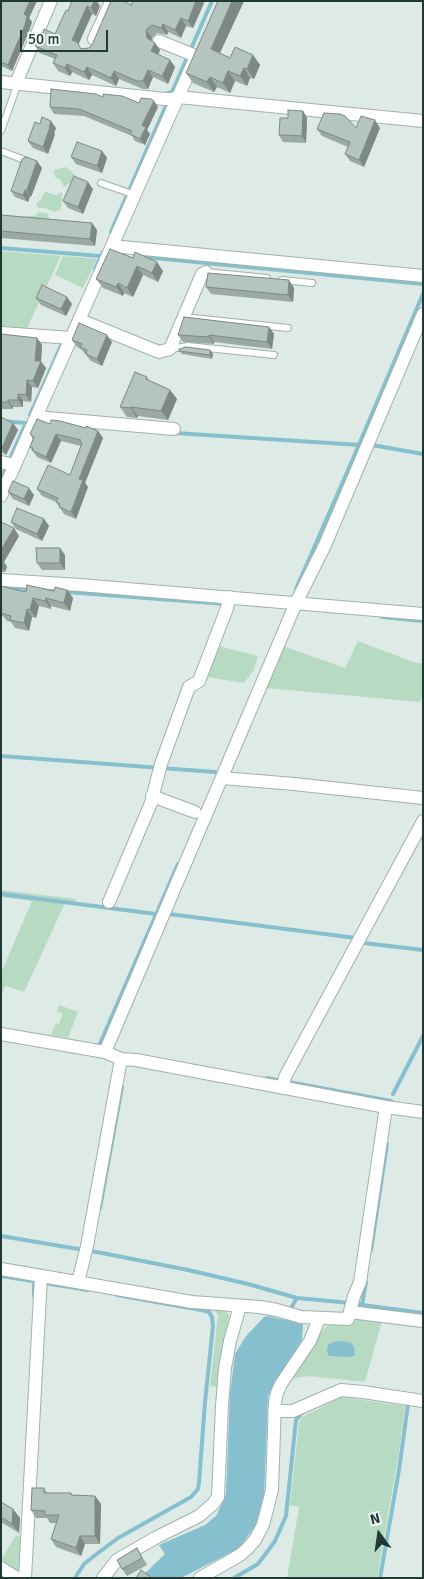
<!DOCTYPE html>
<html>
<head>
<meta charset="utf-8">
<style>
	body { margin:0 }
	#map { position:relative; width:424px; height:1579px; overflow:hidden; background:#deeae5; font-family:Signika,sans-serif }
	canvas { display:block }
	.frame { position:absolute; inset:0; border:2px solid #203933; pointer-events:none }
	.north { position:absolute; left:354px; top:1509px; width:50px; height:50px; -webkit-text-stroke:4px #eef6f3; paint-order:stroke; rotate:346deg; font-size:14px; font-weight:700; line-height:20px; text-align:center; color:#203933 }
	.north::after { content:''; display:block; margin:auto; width:18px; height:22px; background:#203933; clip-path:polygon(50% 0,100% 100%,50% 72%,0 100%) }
	.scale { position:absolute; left:20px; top:30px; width:88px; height:22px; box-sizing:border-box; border:2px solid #203933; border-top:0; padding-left:6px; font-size:15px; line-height:18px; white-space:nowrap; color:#203933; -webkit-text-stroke:4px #eef6f3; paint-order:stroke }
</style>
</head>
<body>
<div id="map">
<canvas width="424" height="1579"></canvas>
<div class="frame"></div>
<div class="north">N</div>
<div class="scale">50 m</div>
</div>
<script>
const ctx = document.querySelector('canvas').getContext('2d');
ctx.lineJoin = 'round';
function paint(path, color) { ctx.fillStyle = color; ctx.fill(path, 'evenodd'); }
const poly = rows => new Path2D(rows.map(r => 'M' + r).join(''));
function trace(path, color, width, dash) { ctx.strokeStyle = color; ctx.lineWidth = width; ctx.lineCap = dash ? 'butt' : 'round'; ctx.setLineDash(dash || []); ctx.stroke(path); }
const green = poly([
	[66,167,76,176,71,182,64,187,61,180,55,177,54,170],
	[45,191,54,195,57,195,62,192,62,203,60,210,54,212,45,208,39,208,36,204,41,199],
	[39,212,48,214,50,222,29,218,25,216,35,216],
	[1,251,61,256,26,330,1,328],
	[63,256,97,259,83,288,55,275],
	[358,641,416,663,423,663,423,694,420,702,266,688,283,646,345,668],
	[219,646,258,656,254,670,244,683,207,677],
	[1,890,76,899,75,904,65,903,24,992,5,986,1,997,1,973,32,901,1,897],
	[59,1005,78,1012,68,1038,51,1035,56,1023,59,1024,63,1013,57,1012],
	[209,1308,225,1309,229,1315,219,1387,210,1386,218,1315,215,1311],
	[354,1318,382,1321,365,1382,309,1376,290,1379,320,1333,327,1326,333,1324,351,1326],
	[342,1397,405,1406,399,1452,377,1578,287,1578,299,1507,290,1505,299,1422,302,1417],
	[16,1535,21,1538,19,1568,17,1571,3,1562,2,1558]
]);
const water = poly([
	[268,1316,303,1324,302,1340,279,1376,268,1396,264,1499,255,1527,238,1549,181,1578,152,1578,149,1576,140,1578,165,1554,159,1545,205,1525,216,1516,226,1495,230,1395,235,1354,246,1336,264,1317],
	[342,1341,351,1343,354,1347,355,1355,351,1357,330,1356,328,1355,327,1351,328,1345,333,1342]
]);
const stream = poly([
	[165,94,172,92,212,1],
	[111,232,168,101],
	[1,248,100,256],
	[144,257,423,284],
	[95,269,103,252],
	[30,415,64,339],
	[1,421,26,423,31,422],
	[175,433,360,445],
	[372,445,423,454],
	[1,479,26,423],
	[1,587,31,589],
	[296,589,352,461,423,294],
	[66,592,226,604],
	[382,617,423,621],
	[1,756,215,772],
	[1,894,156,914],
	[169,914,356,938],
	[364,943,423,950],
	[97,1045,99,1046,178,864],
	[267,1078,391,1101],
	[393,1094,423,1036],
	[100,1208,122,1087],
	[1,1236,102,1253,188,1270,248,1284,297,1298],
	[371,1250,387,1144],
	[1,1276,88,1290],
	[34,1296,34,1281],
	[362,1305,366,1282],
	[290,1310,297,1298,340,1302,423,1313],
	[75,1578,84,1564,94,1556,118,1538,191,1497,198,1489,199,1483,205,1402,213,1326,212,1317,209,1312,201,1310,117,1295],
	[234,1578,258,1564,275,1541,286,1516,296,1420,302,1413],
	[380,1578,399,1470,408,1404]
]);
const lane = poly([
	[1,131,18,83],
	[1,151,27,161],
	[101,183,135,195],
	[206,272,267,278],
	[282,280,312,283],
	[184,317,288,328],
	[171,349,188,346,274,355]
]);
const street = poly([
	[94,39,111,2,110,1],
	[159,41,196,56],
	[1,82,165,99,172,99,178,97,423,121],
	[16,83,51,1],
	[112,246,423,276],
	[80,320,159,352,170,349,202,274,206,272],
	[1,333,72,338],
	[36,417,174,429],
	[1,462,15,465],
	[1,496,194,61],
	[1,580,80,585,423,614],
	[222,778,294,784,423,798],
	[152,796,195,812],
	[109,902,151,803,161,764,189,687,199,681,227,608,229,597],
	[1,1034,105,1052,121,1059,136,1060,386,1107,423,1112],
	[105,1052,296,603,325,545,423,314],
	[283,1087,285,1077,423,821],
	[1,1269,192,1302,260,1307,277,1310,301,1317,348,1319,354,1296,360,1282,386,1107],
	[78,1282,87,1246,121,1059],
	[350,1312,423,1321],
	[274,1411,293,1411,341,1390,363,1392,423,1401],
	[1,1568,17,1578],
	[25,1578,41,1276],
	[103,1578,117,1560,157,1537,199,1516,213,1504,218,1497,222,1406,225,1368,230,1341,240,1306],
	[200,1578,240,1555,247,1549,255,1540,263,1525,272,1490,275,1402,277,1393,281,1384,310,1341,319,1319]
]);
const wall = poly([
	[1,1,37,1,29,18,32,22,29,31,12,71,1,66],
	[72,1,100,6,96,16,92,14,78,45,81,49,89,48,131,5,133,1,203,1,204,3,193,28,186,26,181,38,168,32,167,35,157,33,152,38,152,41,155,43,160,50,158,55,170,60,175,67,168,84,153,77,148,89,143,89,119,79,116,86,92,75,89,80,72,72,70,76,58,71,53,63,55,59,40,53,35,46,43,33,55,34,68,11],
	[244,1,220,53,230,58,253,55,260,65,254,79,250,78,247,86,235,81,230,93,217,87,214,92,193,83,186,73],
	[139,103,158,107,147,130,150,134,145,145,135,141,132,136,84,116,54,114,50,107],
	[303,111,307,118,306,143,283,142,279,135,288,118],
	[56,128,54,133,55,134,48,154,33,148,28,141],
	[356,128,380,128,364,167,350,161,345,154,348,147,322,136,317,129],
	[102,151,107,158,102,173,76,164,71,157],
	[42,168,31,197,30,196,28,202,15,197,11,191],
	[93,189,83,214,68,208,63,201],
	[1,215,92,223,97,230,95,246,1,238],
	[110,249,163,271,158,282,143,275,133,297,124,293,123,296,103,288,96,279],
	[206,287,294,288,293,302,211,294],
	[67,297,72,304,66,316,41,305,36,298],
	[269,327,274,334,272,349,214,342,214,344,183,342,178,335],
	[1,334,37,338,42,345,41,361,46,368,38,388,32,387,31,402,23,401,23,407,13,407,13,409,1,409],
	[72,340,112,342,102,366,91,361,81,349,77,347],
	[210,350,213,354,212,359,182,354,179,351],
	[147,377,149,380,170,390,177,399,168,420,138,416,137,418,127,417,120,407],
	[1,417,13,423,18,430,6,455,1,452],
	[50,424,98,431,103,438,85,483,88,487,76,519,64,514,56,502,42,496,37,489,70,475,81,446,61,441,51,463,37,457,30,447,33,439,30,434],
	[8,492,34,495,29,506,13,499],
	[44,519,49,526,42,541,16,529,11,522],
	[1,522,19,536,4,562,7,567,5,572,1,572],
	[65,555,65,570,42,570,37,563],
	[1,586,26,592,67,590,73,598,70,611,51,606,51,609,39,606,36,618,32,617,29,631,15,628,11,622,7,621,3,616,1,616],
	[44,1488,47,1493,71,1493,72,1495,95,1496,101,1504,100,1544,85,1544,81,1556,56,1547,51,1539,57,1523,50,1523,47,1518,36,1518,31,1510],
	[1,1502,20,1518,19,1533,1,1522],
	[137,1548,147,1565,127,1576,122,1569]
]);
const shadedWall = poly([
	[30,1,37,1,29,18,32,22,29,31,12,71,8,65,24,14],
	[94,1,97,1,100,6,96,16,91,8],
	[196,1,203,1,204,3,193,28,188,21],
	[232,1,244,1,217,59,211,49],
	[87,6,92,14,78,45,72,40],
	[181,18,186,26,181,38,175,30],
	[163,24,168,32,167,35,161,28],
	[146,30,152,38,152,46,147,38],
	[155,43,160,50,156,59,151,51],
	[253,55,260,65,254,79,247,69],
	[170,60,175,67,168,84,162,76],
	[67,64,72,72,70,76,65,68],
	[87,67,92,75,89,80,84,72],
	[244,68,250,78,247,86,240,76],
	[148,70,153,77,148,89,143,81],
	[114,71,119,79,116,86,111,78],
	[228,71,235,81,230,93,223,83],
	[210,77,217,87,214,92,207,82],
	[154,101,158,107,147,130,150,134,145,145,140,139,142,125],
	[303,111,307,118,306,143,302,136],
	[375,120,380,128,364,167,359,160],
	[51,121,56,128,54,133,55,134,48,154,43,147],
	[102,151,107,158,102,173,97,166],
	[37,161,42,168,31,197,27,190],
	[88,182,93,189,83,214,78,207],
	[25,190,30,196,28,202,23,195],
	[92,223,97,230,95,246,90,239],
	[157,262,163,271,158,282,152,273],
	[137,266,143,275,133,297,127,288],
	[289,280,294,288,293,302,288,295],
	[118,283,124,293,123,296,116,287],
	[67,297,72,304,66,316,61,309],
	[269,327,274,334,272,349,267,342],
	[107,335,112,342,102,366,97,359],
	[209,335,214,342,214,344,209,337],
	[37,338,42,345,41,362,46,368,38,388,33,381,35,361],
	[210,350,213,354,212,359,210,355],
	[27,380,32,387,31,402,26,395],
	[170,390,177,399,168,420,161,411],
	[18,394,23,401,23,407,18,400],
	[8,400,13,407,13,409,8,402],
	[131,407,138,416,137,418,131,408],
	[13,423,18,430,6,455,2,448],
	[98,431,103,438,85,483,88,487,76,519,71,512,79,479],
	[56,434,61,441,51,463,46,457],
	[29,488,34,495,29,506,24,499],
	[44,519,49,526,42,541,37,534],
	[14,528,19,536,4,562,7,567,5,572,1,567,1,550],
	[60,548,65,555,65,570,60,563],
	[67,590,73,598,70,611,64,603],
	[33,598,39,606,36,618,30,610],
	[46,598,51,606,51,609,45,601],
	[27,609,32,617,29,631,24,623],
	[95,1496,101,1504,100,1544,95,1536],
	[13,1509,20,1518,19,1533,12,1524],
	[80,1536,85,1544,81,1556,76,1548]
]);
const building = poly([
	[1,1,30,1,24,14,27,16,25,25,8,65,1,62,1,1],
	[72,1,94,1,91,8,87,6,72,40,77,42,81,49,89,48,92,45,111,1,123,1,131,5,133,1,196,1,188,21,181,18,175,30,163,24,161,28,152,25,146,30,147,38,155,43,151,51,170,60,162,76,148,70,143,81,137,81,114,71,111,78,87,67,84,72,67,64,65,68,53,63,57,55,35,46,41,32,43,33,44,29,55,34,66,10,68,11,72,1],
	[218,1,232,1,211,49,230,58,235,47,253,55,247,69,244,68,240,76,228,71,223,83,210,77,207,82,186,73,218,1],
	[51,89,96,94,103,97,103,94,122,96,139,103,141,98,151,99,154,101,142,125,146,127,140,139,130,134,132,131,79,109,50,107,51,89],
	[288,110,303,111,302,136,279,135,280,118,288,118,288,110],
	[324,113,340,114,345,116,356,128,361,116,375,120,359,160,345,154,350,142,317,129,324,113],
	[42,117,51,121,49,127,50,127,43,147,28,141,35,122,40,124,42,117],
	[77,142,102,151,97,166,71,157,77,142],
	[26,157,37,161,27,190,25,190,23,195,11,191,22,159,26,157],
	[74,176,88,182,78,207,63,201,74,176],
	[1,215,92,223,90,239,1,231,1,215],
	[110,249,133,258,135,252,157,262,152,273,137,266,127,288,118,283,116,287,96,279,110,249],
	[208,273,289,280,288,295,206,287,208,273],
	[42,285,67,297,61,309,36,298,42,285],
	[184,317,269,327,267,342,209,335,209,337,178,335,184,317],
	[79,323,107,335,97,359,86,354,87,350,80,347,82,344,72,340,79,323],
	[1,334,37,338,35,361,41,361,33,381,27,380,26,395,18,394,18,400,8,400,8,402,1,402,1,334],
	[186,347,210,350,210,355,179,351,179,349,186,347],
	[135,372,147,377,146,379,170,390,161,411,131,407,131,408,120,407,135,372],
	[1,417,13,423,2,448,1,448,1,417],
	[37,419,50,424,51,420,60,421,86,428,86,426,98,431,79,479,83,480,71,512,59,507,60,504,56,502,58,498,37,489,48,465,70,475,82,443,80,442,81,440,56,434,46,457,32,450,33,448,30,447,34,437,30,434,37,419],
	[13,481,29,488,24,499,8,492,13,481],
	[17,508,44,519,37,534,11,522,17,508],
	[1,522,14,528,1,550,1,522],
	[36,548,60,548,60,563,37,563,36,548],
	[27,585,54,591,55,587,67,590,64,603,46,598,45,601,33,598,30,610,27,609,24,623,10,620,11,616,1,613,2,609,1,609,1,586,26,592,27,585],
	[32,1488,44,1488,44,1493,71,1493,71,1495,95,1496,95,1536,80,1536,76,1548,51,1539,59,1515,45,1515,45,1511,31,1510,32,1488],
	[1,1502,13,1509,12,1524,1,1517,1,1502],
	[137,1548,142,1558,122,1569,117,1560,137,1548],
	[141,1570,152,1578,136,1578,141,1570]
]);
paint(green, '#b7dbc2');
paint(water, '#86c0ce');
trace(stream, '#86c0ce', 4);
trace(lane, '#a1b1ac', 8);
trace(street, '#a1b1ac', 14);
trace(lane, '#fff', 6);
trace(street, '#fff', 12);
paint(wall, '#9ba9a3');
paint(shadedWall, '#7e8985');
paint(building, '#b4c4be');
trace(building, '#7e8985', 1);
</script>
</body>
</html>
